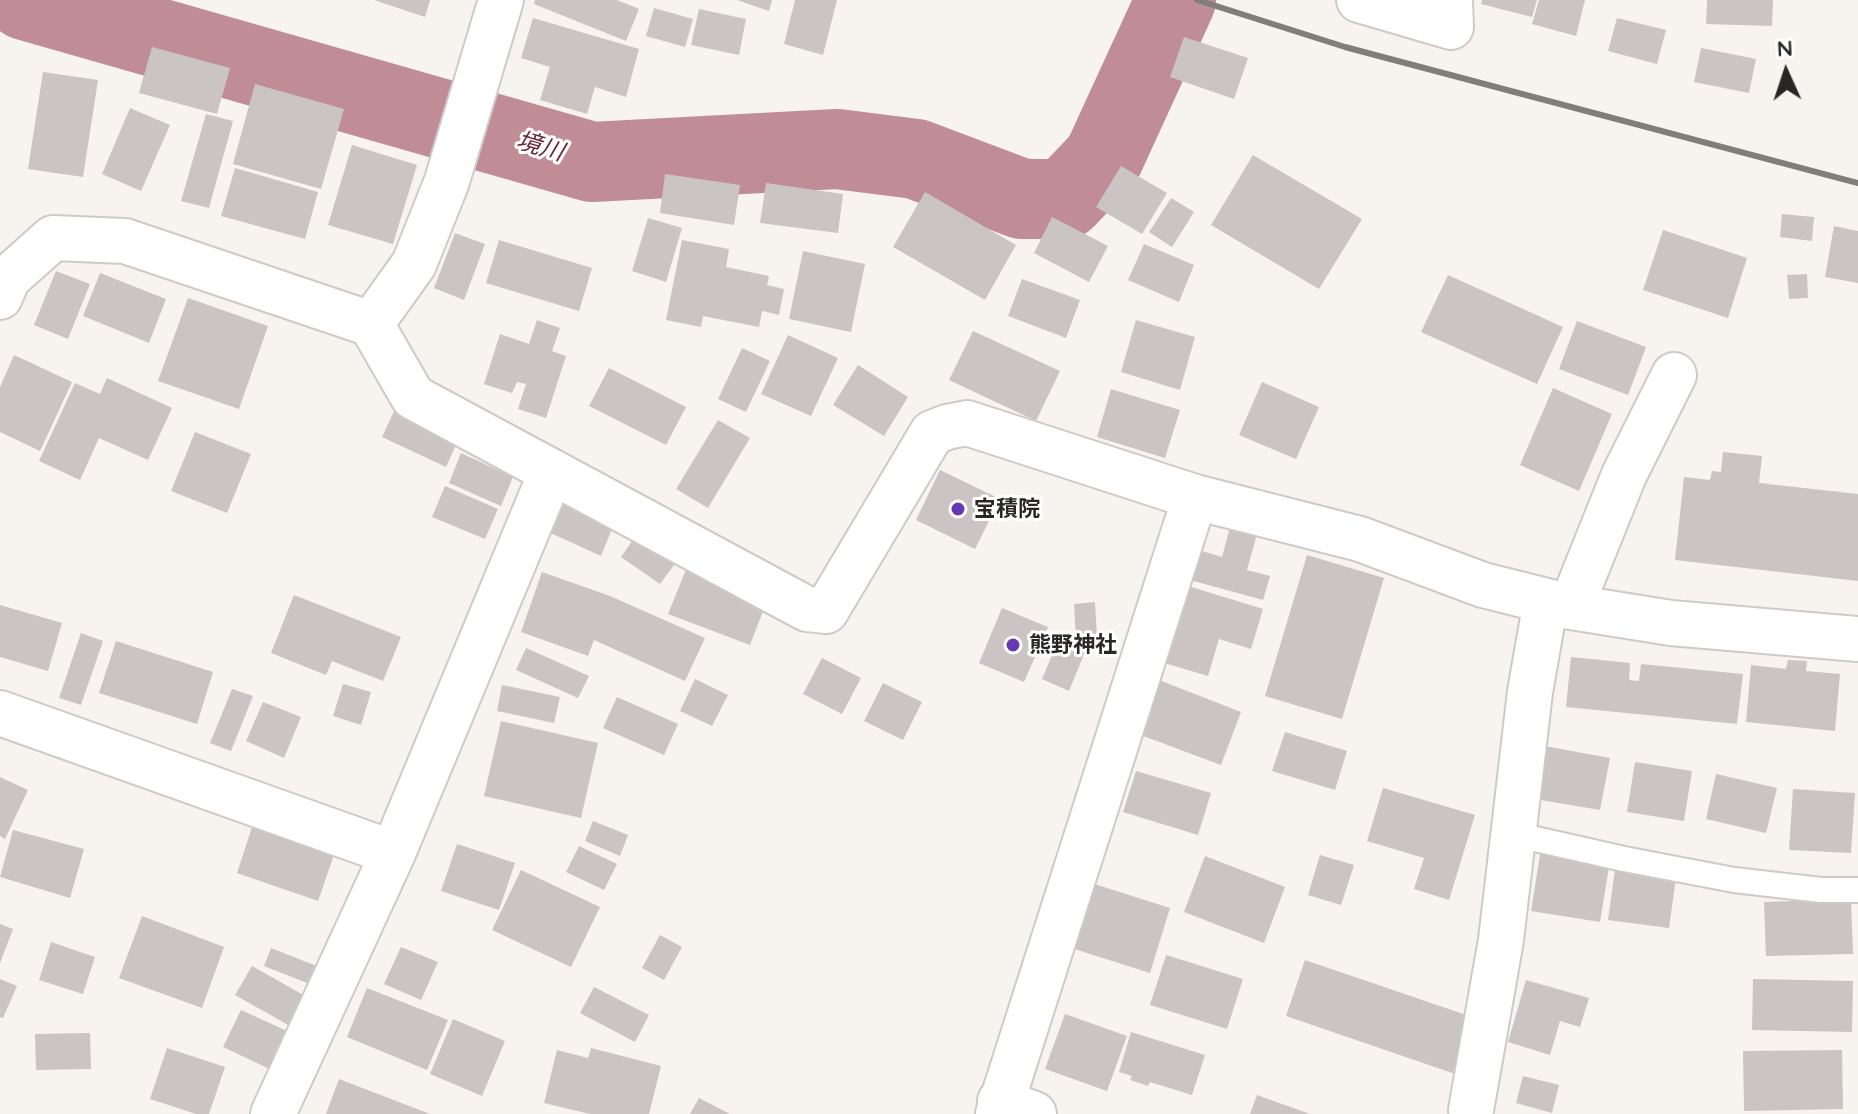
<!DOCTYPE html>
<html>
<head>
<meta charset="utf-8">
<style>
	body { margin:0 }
	#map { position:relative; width:1858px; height:1114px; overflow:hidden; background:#f7f3ef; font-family:Quicksand,sans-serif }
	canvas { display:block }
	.north { position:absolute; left:1746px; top:32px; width:80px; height:80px; -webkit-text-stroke:6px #fff; paint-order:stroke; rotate:357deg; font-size:22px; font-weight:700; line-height:32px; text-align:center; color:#292726 }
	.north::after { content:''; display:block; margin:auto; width:28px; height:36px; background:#292726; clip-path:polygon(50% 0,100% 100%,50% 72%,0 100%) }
</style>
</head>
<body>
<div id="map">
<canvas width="1858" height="1114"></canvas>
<div class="north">N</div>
</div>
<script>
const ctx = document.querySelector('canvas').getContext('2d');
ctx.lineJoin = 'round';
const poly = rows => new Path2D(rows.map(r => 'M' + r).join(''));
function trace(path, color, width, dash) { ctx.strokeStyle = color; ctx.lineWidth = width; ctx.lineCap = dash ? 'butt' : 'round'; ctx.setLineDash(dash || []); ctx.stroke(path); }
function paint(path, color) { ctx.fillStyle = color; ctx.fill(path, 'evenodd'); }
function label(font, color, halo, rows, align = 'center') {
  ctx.font = font + ' Quicksand,"Noto Sans JP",sans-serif'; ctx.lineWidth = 6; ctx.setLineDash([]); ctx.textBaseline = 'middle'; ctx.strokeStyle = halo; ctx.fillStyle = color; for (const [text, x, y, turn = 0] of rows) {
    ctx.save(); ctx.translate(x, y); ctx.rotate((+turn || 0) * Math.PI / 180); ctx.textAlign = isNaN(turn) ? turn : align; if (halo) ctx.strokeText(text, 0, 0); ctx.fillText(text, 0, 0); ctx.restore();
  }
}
const river = poly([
	[25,0,592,162,837,149,916,159,1022,199,1065,199,1103,159,1176,0]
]);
const building = poly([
	[374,0,430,0,425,17],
	[535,0,617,0,639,9,626,41,534,4],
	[737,0,772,0,769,11],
	[795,0,837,0,823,55,784,44],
	[1482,0,1537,0,1532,17,1481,4],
	[1539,0,1585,0,1576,36,1532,24],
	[1707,0,1773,0,1772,26,1706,24],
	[654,8,693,19,685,47,646,36],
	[699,9,746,19,739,55,691,45],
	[533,18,639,49,626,97,595,87,587,114,540,100,550,67,521,58],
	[1617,18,1666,30,1657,64,1608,51],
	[1184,37,1248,58,1234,99,1170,77],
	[152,47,230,68,217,114,139,93],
	[1701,48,1756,59,1749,93,1694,82],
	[43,72,98,80,83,177,28,169],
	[255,84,344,109,321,189,233,164],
	[130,108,170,125,141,191,102,174],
	[206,114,233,121,209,208,181,201],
	[352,145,417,165,393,244,328,225],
	[1253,155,1362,219,1319,289,1211,225],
	[1121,166,1167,193,1142,234,1096,207],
	[235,168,318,192,305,239,221,216],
	[665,174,740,185,734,225,660,213],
	[766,183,843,194,838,233,760,223],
	[925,192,1016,245,985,300,893,247],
	[1171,198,1194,212,1172,247,1149,232],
	[1782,214,1814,217,1812,241,1780,237],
	[1052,217,1108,246,1089,282,1034,253],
	[648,218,682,228,666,282,632,271],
	[1834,226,1858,231,1858,283,1825,277],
	[1663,230,1747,258,1728,318,1643,290],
	[455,233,485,244,464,300,434,288],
	[499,240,592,268,579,311,486,283],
	[682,240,729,249,726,267,769,276,767,285,784,289,779,315,762,311,759,327,703,316,701,327,666,320],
	[1144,244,1194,265,1179,302,1128,280],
	[803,251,865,264,851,332,789,319],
	[56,271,90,284,68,339,34,325],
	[100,273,166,299,149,343,83,316],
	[1807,274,1808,298,1789,299,1787,275],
	[1448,275,1563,327,1537,384,1421,332],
	[1022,279,1080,300,1066,338,1008,316],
	[188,298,268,326,239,409,158,381],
	[537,320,560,328,552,351,566,356,546,418,518,409,526,384,517,382,512,393,484,384,500,334,529,344],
	[1136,320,1195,337,1180,390,1121,372],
	[1577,321,1646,347,1628,395,1559,369],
	[973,331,1060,371,1036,421,949,380],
	[788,335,838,358,811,416,761,394],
	[742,348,770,361,746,412,718,399],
	[14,355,72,382,40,451,0,432,0,387],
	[858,365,908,397,884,436,833,405],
	[609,368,686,407,666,445,589,406],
	[107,378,172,408,148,460,99,438,80,480,39,461,75,383,100,394],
	[1262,382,1319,407,1296,459,1239,435],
	[1553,388,1612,414,1579,491,1520,465],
	[1111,389,1180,410,1165,458,1097,437],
	[395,409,459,438,446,467,382,437],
	[718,420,750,438,708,508,676,489],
	[195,432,251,454,227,513,171,491],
	[1723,452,1762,456,1759,483,1858,494,1858,581,1675,560,1684,477,1710,480,1712,471,1721,472],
	[461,453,513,477,501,506,449,483],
	[940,470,1000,499,975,549,916,520],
	[445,486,498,509,485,539,432,517],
	[557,500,614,524,601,556,544,530],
	[1230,527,1257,534,1247,570,1270,576,1263,600,1190,580,1199,550,1222,557],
	[637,534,677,561,660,584,621,557],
	[1307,555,1384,578,1342,719,1265,696],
	[687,567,768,598,750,645,668,614],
	[542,572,610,596,705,638,685,681,594,640,588,656,521,632],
	[1185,585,1263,609,1251,649,1219,639,1208,676,1161,662],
	[294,595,401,637,383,681,332,661,326,675,271,653],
	[1095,602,1097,635,1076,637,1074,604],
	[0,605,62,623,48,671,0,657],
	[1002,608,1048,627,1024,682,979,663],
	[81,633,103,641,81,705,59,698],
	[1060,636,1087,647,1069,691,1042,679],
	[116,641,213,672,197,724,99,693],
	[526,648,589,676,578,698,516,670],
	[1571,657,1630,663,1629,680,1639,681,1641,664,1743,674,1737,724,1566,707],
	[822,658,861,678,842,714,803,694],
	[1788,660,1807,661,1806,671,1840,674,1835,731,1746,722,1751,665,1786,669],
	[695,679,728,695,712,726,680,711],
	[1159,680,1241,712,1221,765,1138,734],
	[883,683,922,702,903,740,864,721],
	[343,684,371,692,361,725,333,716],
	[502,685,560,697,554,723,497,711],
	[232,689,253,696,231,751,210,743],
	[617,697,678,724,664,755,603,728],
	[263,702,301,717,284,758,246,741],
	[501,721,598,743,581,818,484,796],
	[1285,732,1347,751,1335,790,1272,771],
	[1539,745,1610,758,1600,810,1529,798],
	[1635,762,1692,771,1684,821,1627,812],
	[1136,771,1211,793,1198,835,1123,812],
	[1716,774,1777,788,1766,833,1706,819],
	[0,777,28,790,5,839,0,836],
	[1383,788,1475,815,1449,900,1414,889,1424,858,1367,841],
	[1793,789,1855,793,1851,853,1789,850],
	[593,821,628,835,620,856,585,841],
	[253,824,335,852,318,901,237,873],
	[13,830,84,849,70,898,0,877],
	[457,844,515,863,499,910,441,891],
	[579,846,617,864,604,890,566,872],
	[1541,849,1610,861,1600,922,1531,911],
	[1320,855,1354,865,1341,905,1308,895],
	[1205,856,1285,887,1264,943,1184,912],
	[1615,869,1676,878,1669,928,1608,920],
	[521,870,600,907,571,967,492,930],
	[1085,881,1170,908,1150,973,1065,946],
	[1851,899,1853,954,1766,956,1764,902],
	[142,916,224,947,202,1008,119,978],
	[0,924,13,929,0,963],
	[660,935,682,947,664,980,642,968],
	[51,942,95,957,83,994,39,980],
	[401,947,438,962,421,1000,384,984],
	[271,948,319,967,312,985,264,966],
	[1166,955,1243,979,1227,1029,1150,1005],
	[1305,960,1481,1020,1461,1076,1286,1016],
	[252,966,314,1001,297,1030,235,995],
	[0,979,17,986,3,1018,0,1017],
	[1753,979,1853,981,1852,1032,1752,1030],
	[1526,980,1589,998,1580,1027,1560,1021,1550,1055,1508,1042],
	[594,987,649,1015,635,1042,580,1013],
	[367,988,448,1020,427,1070,347,1037],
	[241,1010,298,1036,280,1074,223,1047],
	[1065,1014,1127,1036,1107,1091,1045,1069],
	[453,1019,505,1041,482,1096,430,1074],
	[1131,1032,1205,1055,1192,1095,1150,1082,1148,1086,1130,1080,1132,1076,1119,1072],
	[90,1033,91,1069,36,1070,35,1034],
	[167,1048,225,1067,209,1114,196,1114,150,1099],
	[591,1048,661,1066,649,1114,590,1114,544,1103,557,1050,588,1058],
	[1842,1050,1843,1109,1744,1111,1743,1051],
	[1523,1076,1559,1085,1552,1113,1516,1103],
	[339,1079,430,1114,326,1114],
	[1257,1095,1310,1114,1250,1114],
	[699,1098,730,1114,690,1114]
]);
const lane = poly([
	[1513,834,1624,859,1734,880,1821,890,1858,890]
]);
const street = poly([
	[1359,0,1451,27,1450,0],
	[371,324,413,397,807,609,826,611,932,433,947,427,967,423,1195,497,1360,539,1483,585,1571,607,1671,623,1858,639],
	[1571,607,1624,475,1674,375],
	[0,713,393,853],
	[1000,1101,1034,1114],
	[1471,1110,1501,940,1530,692,1546,601],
	[273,1114,393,853,551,473],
	[998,1114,1195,497]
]);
const secondary = poly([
	[0,297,8,278,53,238,125,241,371,324,414,264,447,181,501,0]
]);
const rail = poly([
	[1197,0,1345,47,1858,183]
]);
const markers = [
	[958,509,8,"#6539b1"],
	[1013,645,8,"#6539b1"]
];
const poiNames = [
	["宝積院",974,509],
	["熊野神社",1029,645]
];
const waterNames = [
	["境川",540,147,16]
];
trace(river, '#c08d97', 80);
paint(building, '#cac5c4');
trace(lane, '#cfcac7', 28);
trace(street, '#cfcac7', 48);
trace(secondary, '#cfcac7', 48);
trace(lane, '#fff', 24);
trace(street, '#fff', 44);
trace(secondary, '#fff', 44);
trace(rail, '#807e7b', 6);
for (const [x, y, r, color] of markers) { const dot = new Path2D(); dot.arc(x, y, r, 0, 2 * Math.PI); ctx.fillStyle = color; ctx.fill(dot); trace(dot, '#fff', 3); }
label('bold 22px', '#292726', '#fff', poiNames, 'left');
label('italic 24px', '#692939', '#fff', waterNames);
</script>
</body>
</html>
